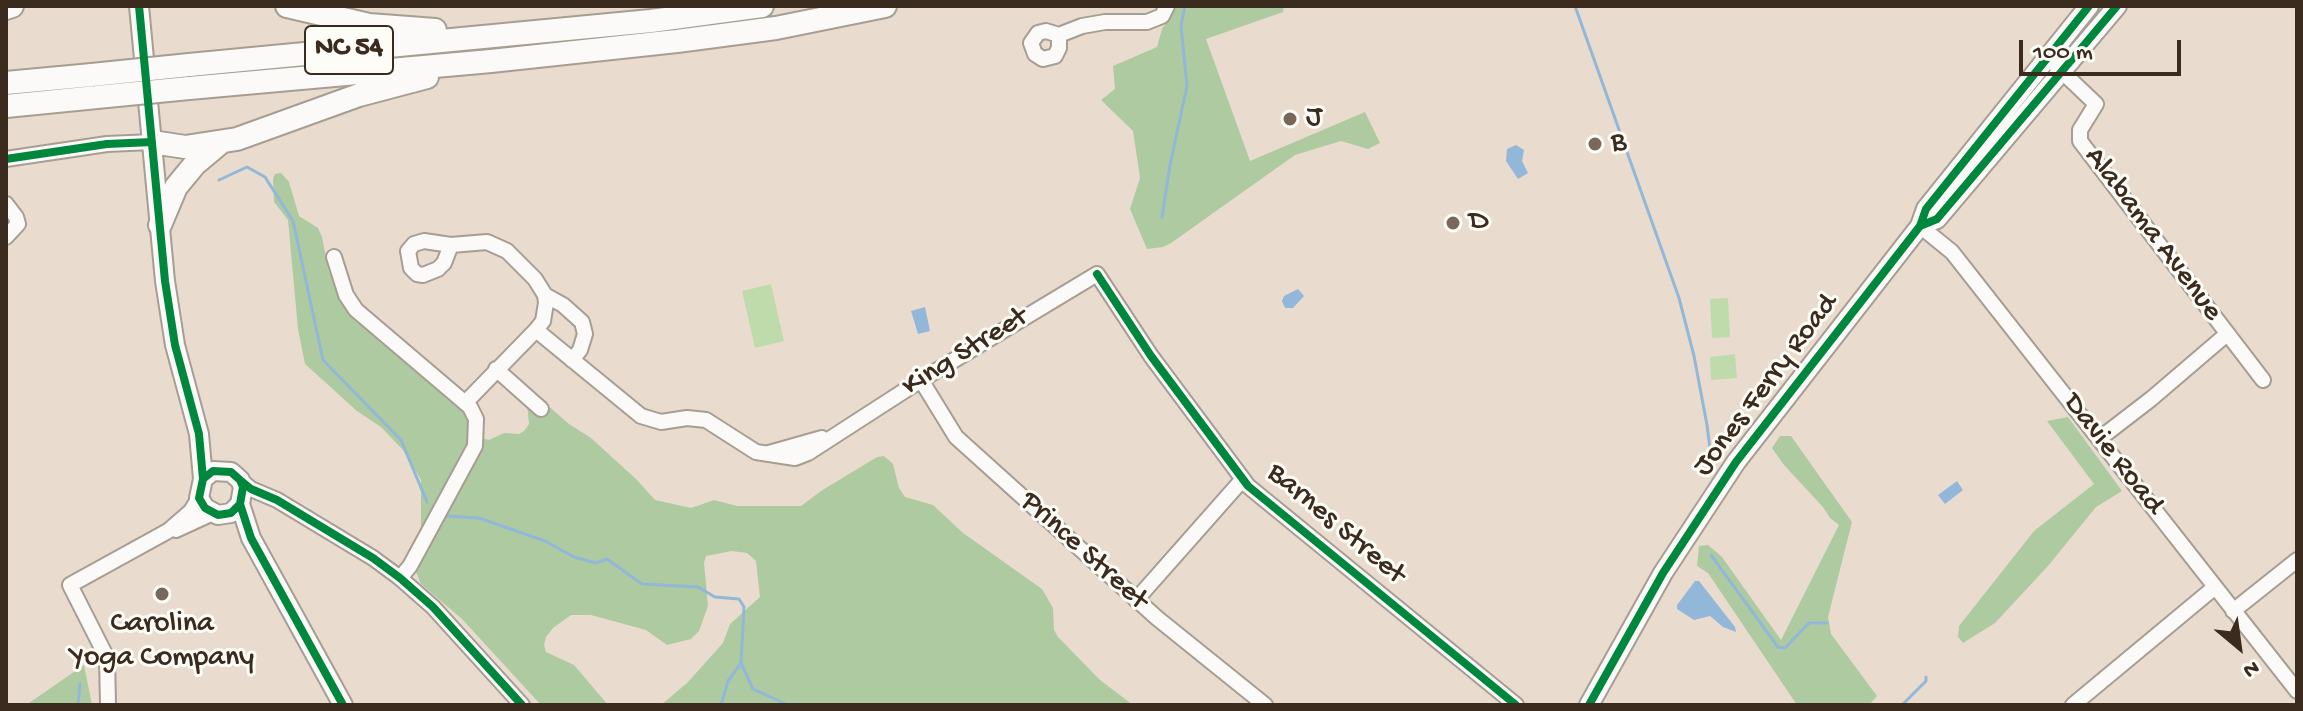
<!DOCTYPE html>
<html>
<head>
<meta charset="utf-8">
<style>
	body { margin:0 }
	#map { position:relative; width:2303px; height:711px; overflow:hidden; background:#e9dcce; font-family:"Gochi Hand",sans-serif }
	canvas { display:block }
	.frame { position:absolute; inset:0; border:8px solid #3b2a1e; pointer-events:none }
	.north { position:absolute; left:2199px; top:607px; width:80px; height:80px; -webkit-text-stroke:6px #fdfcf7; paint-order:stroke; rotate:151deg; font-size:22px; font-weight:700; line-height:32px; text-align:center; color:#3b2a1e }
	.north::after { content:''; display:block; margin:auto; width:28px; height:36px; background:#3b2a1e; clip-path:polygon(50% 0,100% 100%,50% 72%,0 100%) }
	.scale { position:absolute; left:2019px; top:40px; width:162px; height:36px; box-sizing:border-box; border:4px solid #3b2a1e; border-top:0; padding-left:10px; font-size:24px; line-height:28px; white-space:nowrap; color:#3b2a1e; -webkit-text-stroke:6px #fdfcf7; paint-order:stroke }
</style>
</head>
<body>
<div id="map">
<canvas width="2303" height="711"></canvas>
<div class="frame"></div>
<div class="north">N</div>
<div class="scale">100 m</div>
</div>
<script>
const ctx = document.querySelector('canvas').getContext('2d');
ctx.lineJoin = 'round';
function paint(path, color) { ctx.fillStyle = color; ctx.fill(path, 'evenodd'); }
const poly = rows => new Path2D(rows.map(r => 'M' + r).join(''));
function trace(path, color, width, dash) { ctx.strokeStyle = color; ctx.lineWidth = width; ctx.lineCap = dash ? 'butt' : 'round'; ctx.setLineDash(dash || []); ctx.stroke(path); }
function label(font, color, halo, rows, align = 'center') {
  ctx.font = font + ' "Gochi Hand",sans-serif'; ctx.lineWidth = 6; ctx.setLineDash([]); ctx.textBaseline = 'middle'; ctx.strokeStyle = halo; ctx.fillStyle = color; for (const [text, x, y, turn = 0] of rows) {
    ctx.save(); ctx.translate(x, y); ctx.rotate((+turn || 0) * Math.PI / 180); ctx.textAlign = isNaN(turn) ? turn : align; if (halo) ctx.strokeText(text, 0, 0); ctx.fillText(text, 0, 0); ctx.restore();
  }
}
const green = poly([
	[771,284,784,341,755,348,742,291],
	[1728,298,1730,337,1712,338,1710,299],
	[1735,354,1737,378,1711,380,1710,357]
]);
const forest = poly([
	[1177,6,1284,6,1283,12,1206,39,1250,161,1365,112,1380,143,1368,149,1341,141,1295,155,1171,243,1163,247,1147,249,1130,209,1140,178,1133,131,1101,100,1115,89,1113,66,1157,47,1162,29],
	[281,173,289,182,299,216,318,228,322,237,328,269,342,304,467,414,482,438,489,440,504,433,519,434,524,431,529,424,527,403,532,398,537,396,569,424,591,438,637,480,655,500,691,508,714,500,737,506,801,506,821,491,877,457,884,456,893,464,899,488,905,497,933,505,963,533,1042,589,1053,608,1054,630,1058,637,1100,680,1133,705,661,705,687,683,723,643,730,624,760,597,756,561,747,553,732,551,706,556,704,563,708,606,699,631,691,639,667,645,646,630,591,615,571,615,553,628,546,637,544,645,546,652,574,665,608,705,541,705,462,619,421,584,416,572,421,526,421,480,403,450,381,427,357,411,305,364,298,329,288,220,274,202,273,179,275,174],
	[2068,417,2122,491,2096,507,2048,566,1995,623,1963,643,1958,637,1959,626,2034,531,2094,484,2047,421],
	[1780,436,1791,436,1852,522,1828,617,1831,634,1877,696,1869,705,1797,705,1708,573,1697,566,1699,546,1708,545,1722,557,1781,640,1839,525,1830,518,1823,507,1784,465,1772,448],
	[84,665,92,705,26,705]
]);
const water = poly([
	[1516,145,1524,150,1522,161,1528,173,1518,179,1506,161,1507,149],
	[1298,289,1304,296,1293,308,1285,308,1282,301,1284,296],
	[925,307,930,331,918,334,911,311],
	[1957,481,1963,490,1945,504,1938,495],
	[1695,581,1699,581,1735,627,1736,632,1723,627,1710,616,1694,620,1677,609,1677,605]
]);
const stream = poly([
	[1575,6,1679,298,1694,356,1707,425,1712,465],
	[219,180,247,167,265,177,293,221,323,360,401,440,427,502],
	[1162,217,1170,165,1187,86,1181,26,1185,6],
	[446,516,479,518,545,541,574,557,596,563,607,559,642,584,698,587,715,597,739,599,744,607,741,663,753,689,788,705],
	[1711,555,1778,647,1785,648,1809,623,1827,623],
	[78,705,80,684],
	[721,705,728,681,741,663],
	[846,705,848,705],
	[1902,705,1926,681,1926,677]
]);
const minor = poly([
	[1059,35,1059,48,1055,56,1043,59,1035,54,1031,43,1038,33,1046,31,1059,35,1082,26,1105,22,1147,22,1162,16,1167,6],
	[2056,66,2096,104,2080,130,2080,141,2263,380],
	[6,159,107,144,152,142],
	[6,204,16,217,18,224,6,237],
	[1920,226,1952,252,2297,691],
	[451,245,444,263,438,269,423,275,417,274,411,268,408,251,414,244,424,241,451,245,487,242,507,251,535,279,545,295,546,303,543,321,536,330,465,403],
	[334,257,346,295,356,310,470,407,476,419,475,446,410,566,400,578],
	[545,295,563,305,582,322,585,334,580,350,572,360],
	[536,330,641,416,661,422,687,418,706,420,756,452,795,458,808,453,921,380,1097,274,1151,356,1248,486,1516,705],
	[496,369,541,409],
	[921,380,956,437,1157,618,1265,705],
	[2099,439,2151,399,2227,334],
	[769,453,822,438],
	[240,480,251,489,277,500,373,558,400,578,433,607,522,705],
	[176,530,213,513],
	[1136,600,1243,479],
	[2233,611,2297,560],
	[108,705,107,658,70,585,168,531,191,511,199,498],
	[2073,705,2215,587]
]);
const major = poly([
	[139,6,165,281,175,345,199,434,203,479,199,498,205,508,218,515,231,513,240,504,243,487,240,480,231,472,213,471,203,479],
	[1920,226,1937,219,2117,6],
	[240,504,251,538,343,705],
	[1589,705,1663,573,1736,462,1920,226,1926,209,2089,6]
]);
const highway = poly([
	[287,6,369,25,435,30],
	[6,8,12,6],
	[189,65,651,21,762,6],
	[6,83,92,75],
	[189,88,491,61,677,41,776,28,885,6],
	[6,106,97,97],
	[152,142,185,147,237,139,359,95,427,77],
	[160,225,176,187,195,164,220,143]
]);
const highwayBridge = poly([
	[92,75,189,65],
	[97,97,189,88]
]);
const cycleway = poly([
	[139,6,165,281,175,345,199,434,203,479,199,498,205,508,218,515,231,513,240,504,243,487,240,480,231,472,213,471,203,479],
	[6,159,107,144,152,142],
	[1920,226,1937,219,2117,6],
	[1097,274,1151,356,1248,486,1516,705],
	[240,480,251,489,277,500,373,558,400,578,433,607,522,705],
	[240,504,251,538,343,705],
	[1589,705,1663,573,1736,462,1920,226,1926,209,2089,6]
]);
const markers = [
	[1290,119,8,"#78685c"],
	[1595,144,8,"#78685c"],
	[1453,223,8,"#78685c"],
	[162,594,8,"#78685c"]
];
const shields = [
	[349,50,88]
];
const shieldNames = [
	["NC 54",349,50]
];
const poiNames = [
	["J",1306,119],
	["B",1611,144],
	["D",1469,223],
	["Carolina",162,625,"center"],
	["Yoga Company",162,659,"center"]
];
const streetNames = [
	["Alabama Avenue",2152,235,53],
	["King Street",966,353,-32],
	["Jones Ferry Road",1767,386,-53],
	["Davie Road",2112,455,52],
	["Barnes Street",1335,525,40],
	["Prince Street",1083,552,42]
];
paint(green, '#c0dbab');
paint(forest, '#aecaa0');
paint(water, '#92b7d8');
trace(stream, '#92b7d8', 3);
trace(minor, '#a69d93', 18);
trace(major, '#a69d93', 22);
trace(highway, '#a69d93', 26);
trace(minor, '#fcfaf8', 14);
trace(major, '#fcfaf8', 18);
trace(highway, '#fcfaf8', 22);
trace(highwayBridge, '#a69d93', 26, []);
trace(highwayBridge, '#fcfaf8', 22);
trace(cycleway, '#00873e', 8);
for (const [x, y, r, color] of markers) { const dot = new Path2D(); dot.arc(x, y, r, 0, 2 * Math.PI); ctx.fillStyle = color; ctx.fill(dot); trace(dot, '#fdfcf7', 3); }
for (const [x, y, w] of shields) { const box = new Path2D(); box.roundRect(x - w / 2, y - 24, w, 48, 6); ctx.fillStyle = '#fdfcf7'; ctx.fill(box); trace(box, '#3b2a1e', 2); }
label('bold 28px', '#3b2a1e', null, shieldNames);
label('30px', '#3b2a1e', '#fdfcf7', poiNames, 'left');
label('30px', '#3b2a1e', '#fdfcf7', streetNames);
</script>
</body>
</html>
